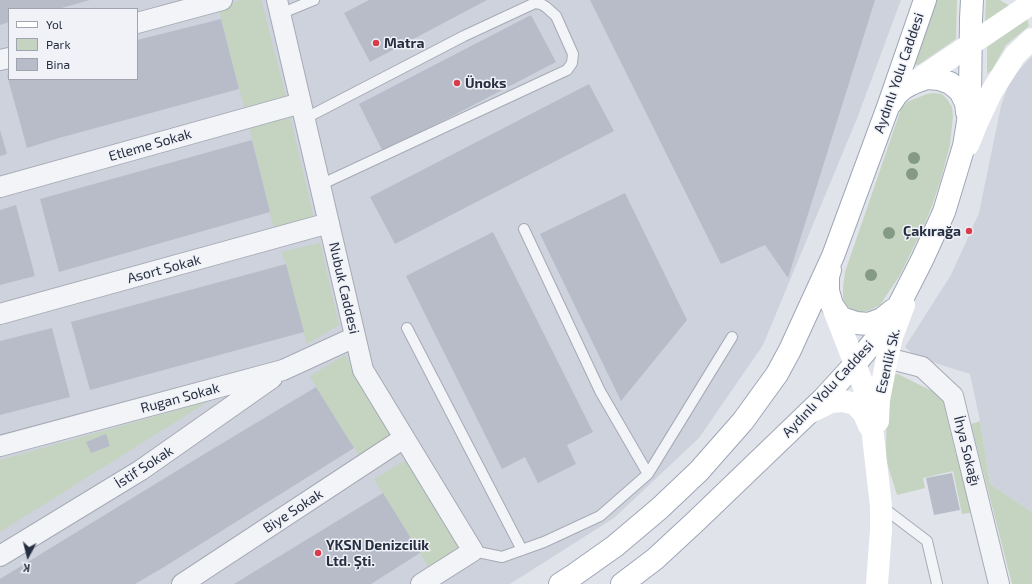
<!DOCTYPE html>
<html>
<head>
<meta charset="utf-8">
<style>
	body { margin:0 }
	#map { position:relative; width:1032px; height:584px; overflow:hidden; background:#e0e3ea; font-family:"Exo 2",sans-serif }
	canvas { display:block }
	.legend { position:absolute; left:8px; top:8px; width:130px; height:72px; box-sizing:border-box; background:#f0f2f7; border:1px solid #a0a4af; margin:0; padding:5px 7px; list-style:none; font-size:12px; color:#273043 }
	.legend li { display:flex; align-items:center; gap:8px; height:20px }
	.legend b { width:20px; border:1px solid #a0a4af }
	.north { position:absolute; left:8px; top:536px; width:40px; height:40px; -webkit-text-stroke:3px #f0f2f7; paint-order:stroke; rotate:187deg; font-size:11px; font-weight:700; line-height:16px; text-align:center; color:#273043 }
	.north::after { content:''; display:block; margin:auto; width:14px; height:18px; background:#273043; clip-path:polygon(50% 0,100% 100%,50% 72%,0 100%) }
</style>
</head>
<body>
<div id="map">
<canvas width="1032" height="584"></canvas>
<ul class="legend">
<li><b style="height:5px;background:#fff"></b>Yol</li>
<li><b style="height:11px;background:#c4d4c0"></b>Park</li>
<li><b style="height:11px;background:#b7bcc8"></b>Bina</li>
</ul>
<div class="north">K</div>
</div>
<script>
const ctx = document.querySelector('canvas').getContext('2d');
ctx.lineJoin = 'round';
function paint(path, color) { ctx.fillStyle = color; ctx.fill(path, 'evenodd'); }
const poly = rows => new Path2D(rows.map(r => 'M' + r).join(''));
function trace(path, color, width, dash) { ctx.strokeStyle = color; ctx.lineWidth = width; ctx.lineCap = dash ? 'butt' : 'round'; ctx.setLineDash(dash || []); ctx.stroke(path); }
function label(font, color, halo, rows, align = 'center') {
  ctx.font = font + ' "Exo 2",sans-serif'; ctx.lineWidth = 3; ctx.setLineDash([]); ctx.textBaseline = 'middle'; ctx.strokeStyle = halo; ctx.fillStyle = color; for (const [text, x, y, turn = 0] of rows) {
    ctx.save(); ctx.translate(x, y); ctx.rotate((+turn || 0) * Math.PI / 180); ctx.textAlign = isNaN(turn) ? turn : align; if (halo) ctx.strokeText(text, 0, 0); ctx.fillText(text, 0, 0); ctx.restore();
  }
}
const built = poly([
	[0,0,901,0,858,116,763,345,699,438,614,518,510,584,0,584],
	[9,9,137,9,137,79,9,79],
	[1032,56,1032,512,990,484,980,421,970,374,916,357,905,347,951,275,979,213,1001,106,1010,80]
]);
const green = poly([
	[241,0,261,0,286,96,244,107,218,6],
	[935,0,957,0,956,39,918,65,913,64],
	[986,0,1000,0,1010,6,985,22],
	[1027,19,1029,26,1006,45,992,70,987,74,987,47],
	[933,93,942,94,947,99,952,107,953,116,950,145,941,179,933,203,924,226,900,275,880,305,871,310,862,312,854,311,847,306,843,299,843,288,845,272,901,109,907,102,927,94],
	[290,116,314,219,274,229,249,126],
	[320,243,339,325,307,344,286,264,281,252],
	[345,355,394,436,360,457,316,387,310,376],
	[898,374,942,396,956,455,964,458,977,512,962,514,953,471,923,478,925,488,897,495,886,460,887,376],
	[209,401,0,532,0,460],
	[980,421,990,484,1032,512,1032,584,1012,584,971,424],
	[406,460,461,549,429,568,420,553,374,479]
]);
const building = poly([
	[0,0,90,0,58,9,9,9,9,22,0,25],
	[369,0,487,0,370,62,344,13],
	[590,0,875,0,788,278,765,245,721,264],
	[531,15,556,62,383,152,359,104],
	[221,19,239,89,59,138,27,148,7,75,9,75,9,79,137,79,137,40],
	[589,84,614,131,395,244,370,197],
	[0,130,7,154,0,156],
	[252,140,270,212,59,272,40,199],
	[625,193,687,320,621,401,540,234],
	[16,205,35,276,0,285,0,210],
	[493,232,593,432,567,445,576,464,538,483,525,457,502,469,406,276],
	[286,264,304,332,90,390,71,322],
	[52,328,70,397,0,415,0,341],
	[316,387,354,448,164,567,135,584,0,584,0,579,201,456],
	[106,434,110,446,91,453,86,442],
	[952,473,960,510,934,515,926,478],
	[383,493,420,553,371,584,234,584]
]);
const lane = poly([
	[280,14,314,0],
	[304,119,464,36,535,3,541,4,546,7,556,16,573,54,572,63,567,70,320,185],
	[524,229,600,391,648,474],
	[407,328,522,550],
	[881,506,927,541,937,584],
	[473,551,502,557,544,542,600,516,648,474,732,337]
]);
const street = poly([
	[277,0,363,370,473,551,421,584],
	[137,23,222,0],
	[0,60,9,58],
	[0,187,301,103],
	[0,314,329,223],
	[887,358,922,367,953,396,999,584],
	[0,446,283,370,355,337],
	[0,556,141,470,272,378],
	[182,584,404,438]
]);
const secondary = poly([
	[913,83,1032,3],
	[968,145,977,123,992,91,1015,55,1032,39],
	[832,305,855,364,865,390,870,410,881,506,881,530,877,584],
	[809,413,831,402,843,401,855,404,864,414,869,426],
	[878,421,879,400,887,358,892,337,904,305]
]);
const primary = poly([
	[891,103,897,94,904,88,913,83,927,78,939,79,950,83,960,91,966,103,967,112],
	[830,270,828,276,828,291,832,305,841,318,856,323,869,324,882,319,893,310],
	[560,584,574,575,615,546,660,508,699,471,743,421,777,374,790,350,800,328,833,256,888,107,925,0],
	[622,584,655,559,695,522,823,399,855,364,876,339,899,305,922,260,944,212,964,146,968,122,970,97,971,19,972,0]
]);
const trees = [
	[914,158],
	[912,174],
	[889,233],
	[871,275]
];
const markers = [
	[376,43,4,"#d83c4b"],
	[457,83,4,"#d83c4b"],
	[969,231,4,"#d83c4b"],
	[318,553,4,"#d83c4b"]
];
const poiNames = [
	["Matra",384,43],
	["Ünoks",465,83],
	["Çakırağa",961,231,"right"],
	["YKSN Denizcilik",326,545],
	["Ltd. Şti.",326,561]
];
const streetNames = [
	["Aydınlı Yolu Caddesi",899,73,-71],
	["Etleme Sokak",150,145,-16],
	["Asort Sokak",164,269,-15],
	["Nubuk Caddesi",344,288,77],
	["Esenlik Sk.",888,361,-77],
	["Aydınlı Yolu Caddesi",828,389,-47],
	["Rugan Sokak",180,398,-15],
	["İhya Sokağı",967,451,76],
	["İstif Sokak",144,467,-33],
	["Biye Sokak",293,511,-33]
];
paint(built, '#ced2dc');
paint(green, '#c4d4c0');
paint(building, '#b7bcc8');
trace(lane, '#a5aab5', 12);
trace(street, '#a5aab5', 22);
trace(primary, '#9ea7b7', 24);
trace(lane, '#f3f4f8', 10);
trace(street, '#f3f4f8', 20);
trace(secondary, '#fff', 22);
trace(primary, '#fff', 22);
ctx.fillStyle = '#849a85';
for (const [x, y] of trees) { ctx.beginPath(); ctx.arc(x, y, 6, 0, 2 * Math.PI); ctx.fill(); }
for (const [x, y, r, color] of markers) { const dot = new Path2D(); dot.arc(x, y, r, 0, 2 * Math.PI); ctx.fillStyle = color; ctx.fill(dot); trace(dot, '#f0f2f7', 1.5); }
label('bold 14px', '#273043', '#f0f2f7', poiNames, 'left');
label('14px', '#273043', '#f0f2f7', streetNames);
</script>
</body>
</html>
